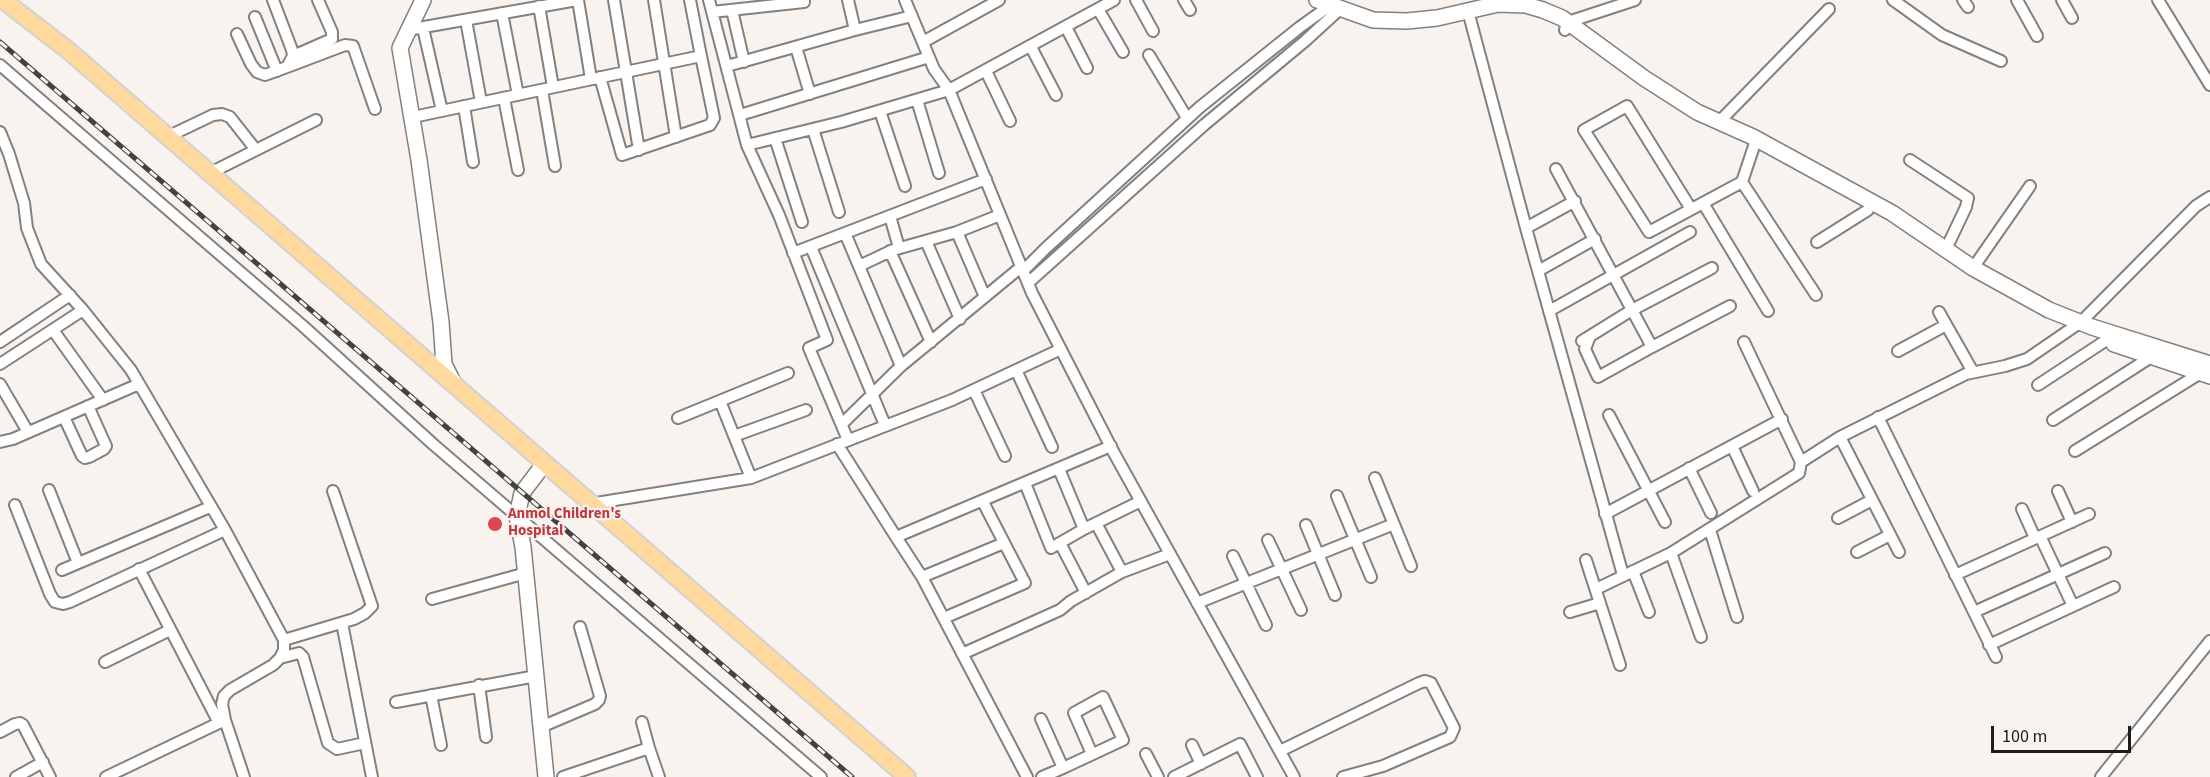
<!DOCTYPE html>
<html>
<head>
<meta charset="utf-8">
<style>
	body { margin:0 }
	#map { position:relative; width:2210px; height:777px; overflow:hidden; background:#f9f3ef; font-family:"Source Sans 3",sans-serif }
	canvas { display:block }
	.scale { position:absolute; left:1991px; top:726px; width:140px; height:27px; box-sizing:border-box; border:3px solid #1f1d1b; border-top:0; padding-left:8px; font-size:18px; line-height:21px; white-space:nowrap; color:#1f1d1b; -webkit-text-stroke:4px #f9f3ef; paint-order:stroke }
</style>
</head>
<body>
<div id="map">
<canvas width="2210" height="777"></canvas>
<div class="scale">100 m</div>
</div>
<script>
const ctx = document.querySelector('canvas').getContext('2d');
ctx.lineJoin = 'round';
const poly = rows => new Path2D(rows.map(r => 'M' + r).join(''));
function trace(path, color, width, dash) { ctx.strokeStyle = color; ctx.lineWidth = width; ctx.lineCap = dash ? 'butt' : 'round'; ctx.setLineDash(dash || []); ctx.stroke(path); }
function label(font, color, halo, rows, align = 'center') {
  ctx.font = font + ' "Source Sans 3",sans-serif'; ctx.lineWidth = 4.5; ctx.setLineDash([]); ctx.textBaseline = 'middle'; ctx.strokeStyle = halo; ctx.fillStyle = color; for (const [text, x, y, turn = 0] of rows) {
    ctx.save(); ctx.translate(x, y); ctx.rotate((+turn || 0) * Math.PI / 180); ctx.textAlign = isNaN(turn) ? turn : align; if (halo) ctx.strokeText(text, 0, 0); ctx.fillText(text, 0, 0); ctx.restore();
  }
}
const street = poly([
	[578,0,591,79],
	[614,0,639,150],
	[654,0,676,137],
	[690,0,701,56],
	[709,0,747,145],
	[848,0,855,30,912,16],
	[905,0,934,69,949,90,1032,293,1114,453,1294,777],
	[1136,0,1153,31],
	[1184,0,1190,10],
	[1893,0,1942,35,2001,61],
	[1963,0,1968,7],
	[2017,0,2037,36],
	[2062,0,2072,18],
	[2158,0,2210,85],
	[539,6,553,87],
	[1098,9,1123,52],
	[732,10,744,62],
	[1468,11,1526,228,1623,575],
	[712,12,804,2,804,0],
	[502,13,518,95],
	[255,17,277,71],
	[466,20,481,102],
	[1066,27,1087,68],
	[423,28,442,111],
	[407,30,577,0],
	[1565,30,1568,22,1635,0],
	[237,34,251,64,257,72,265,75,287,67,293,56,292,50,273,0],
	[923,42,999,0],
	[796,47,810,94],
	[1031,47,1056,95],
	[1149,55,1187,118],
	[293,56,332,39,332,32,318,0],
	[0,65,303,326,434,445,821,777],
	[727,66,855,30],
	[287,67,345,45,353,46,375,109],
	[986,71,1010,121],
	[542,90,555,166],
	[504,98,518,170],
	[917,100,939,173],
	[464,106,473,162],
	[880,111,905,186],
	[740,115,929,57],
	[413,117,701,56,714,118,710,125,622,155,600,77],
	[1719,122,1829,9],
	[813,129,839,212],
	[0,132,9,154,24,203,27,228,41,264,83,310,131,370,225,530,284,640,284,650,280,658,273,665,230,690,224,696,222,704,225,720,244,777],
	[167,137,213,115,222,114,230,117,256,150],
	[775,138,802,222],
	[1910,160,1968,198,1966,207,1946,249],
	[1556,169,1652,347,1730,306],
	[210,173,316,120],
	[1742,182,1816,295],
	[1703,203,1768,311],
	[1691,209,1627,106,1584,130,1649,232,1742,182,1754,146],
	[890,216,899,248],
	[1526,228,1575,201],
	[957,232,985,297],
	[845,233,901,366],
	[926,241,960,319],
	[1817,242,1868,210],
	[811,247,885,425],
	[890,251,931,342],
	[793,253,986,179],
	[859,266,893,250,957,232,1000,215],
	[1973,268,2030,186],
	[1023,271,1046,248,1200,107,1300,27,1335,2],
	[1538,271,1595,239],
	[1028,283,1204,125,1305,41,1340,9],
	[1549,311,1690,232],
	[1939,312,1973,372],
	[53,330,103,400],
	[1590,336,1585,349,1598,377,1652,347],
	[1582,341,1632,310,1712,268],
	[0,342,70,295],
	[1898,351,1946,325],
	[0,364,83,310],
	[1016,370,1052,447],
	[0,384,28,432],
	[2038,385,2105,341],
	[974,390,1005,456],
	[720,401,751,478],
	[1609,415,1665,522],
	[64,417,82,456,85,458,89,457,104,449,106,446,88,406],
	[1878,417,1996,657],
	[678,418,788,373],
	[2053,420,2151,357],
	[842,424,901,366,1021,267],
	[734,436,806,410],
	[1840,437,1899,552],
	[848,440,809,348,827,340,779,215,747,145,841,122,949,90,1114,0],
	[0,442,13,439,139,384],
	[837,444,896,537],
	[1732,446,1753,491],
	[2075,451,2199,374,2201,368],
	[1801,462,1840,437,1966,374,2005,366,2027,359,2081,322,2196,206,2210,197],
	[1689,468,1711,513],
	[1059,469,1084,529,1141,501],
	[1375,478,1411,566],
	[1025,483,1051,548,1084,529],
	[49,490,78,563],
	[2058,491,2072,522],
	[1337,496,1371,577],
	[590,504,751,478,952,400,1061,349],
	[15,505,50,594,55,602,63,604,70,602,225,530],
	[2022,509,2035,538],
	[1605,514,1782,419],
	[1838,518,1872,500],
	[1096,523,1122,572],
	[1306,525,1335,595],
	[1710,530,1737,617],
	[2040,536,2073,606],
	[1268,540,1301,610],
	[1060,543,1086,593],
	[1857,552,1890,535],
	[1671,553,1701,637],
	[1233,556,1266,625],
	[1586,560,1620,665],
	[139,569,219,723],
	[62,570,210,507],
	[1633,571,1649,612],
	[1955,575,2089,514],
	[922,577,1004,543],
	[1596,589,1671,553,1799,473,1801,462,1744,342],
	[432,599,526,573],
	[1197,603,1394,524],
	[1570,612,1600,603],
	[1974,612,2105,553],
	[944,618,1025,583,983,502],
	[342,623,372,777],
	[284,640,354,619,365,613,372,606,333,491],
	[1989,645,2114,587],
	[962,654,1060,610,1071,601,1122,572,1170,554],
	[280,658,299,653,303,657,328,743,337,749,365,743],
	[105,662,170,630],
	[479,685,486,737],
	[431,695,441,745],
	[396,702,536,676],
	[1041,719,1063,768],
	[642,722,649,748],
	[541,727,595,704,599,700,600,696,580,627],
	[0,732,15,724,20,723,23,725,50,777],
	[1192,745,1201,764],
	[1280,751,1419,683,1425,681,1431,683,1454,728,1450,737,1383,766,1343,777],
	[1146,754,1158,777],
	[16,777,43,762],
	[106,777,225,720],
	[563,777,649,748,659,777],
	[1027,777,922,577,896,537,1111,446],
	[1042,777,1063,768,1123,740,1103,697,1074,713,1092,754],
	[1174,777,1240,744,1257,777],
	[2101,777,2210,641]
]);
const secondary = poly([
	[423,0,400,48,419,160,441,322,444,364,453,382],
	[1317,0,1373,20,1407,21,1437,18,1498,4,1526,5,1543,10,1562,18,1644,78,1697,112,1753,137,1892,213,1973,268,2049,310,2092,327,2210,364],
	[2114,344,2210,376],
	[544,464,522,493,517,516,523,547,546,777]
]);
const primary = poly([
	[3,0,69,51,907,777]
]);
const rail = poly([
	[0,42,852,777]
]);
const markers = [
	[495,524,8,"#e0444e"]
];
const healthNames = [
	["Anmol Children's",508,515],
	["Hospital",508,532]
];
trace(street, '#86807d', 14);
trace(secondary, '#86807d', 18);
trace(primary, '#d2d2d1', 20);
trace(street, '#fff', 10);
trace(secondary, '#fff', 15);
trace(primary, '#ffd99e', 16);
trace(rail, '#44423f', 5);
trace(rail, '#f9f3ef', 3, [9]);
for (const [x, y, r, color] of markers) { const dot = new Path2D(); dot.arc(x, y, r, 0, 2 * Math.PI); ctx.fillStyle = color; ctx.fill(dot); trace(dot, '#f9f3ef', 2); }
label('bold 15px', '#be3a42', '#f9f3ef', healthNames, 'left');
</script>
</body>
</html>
